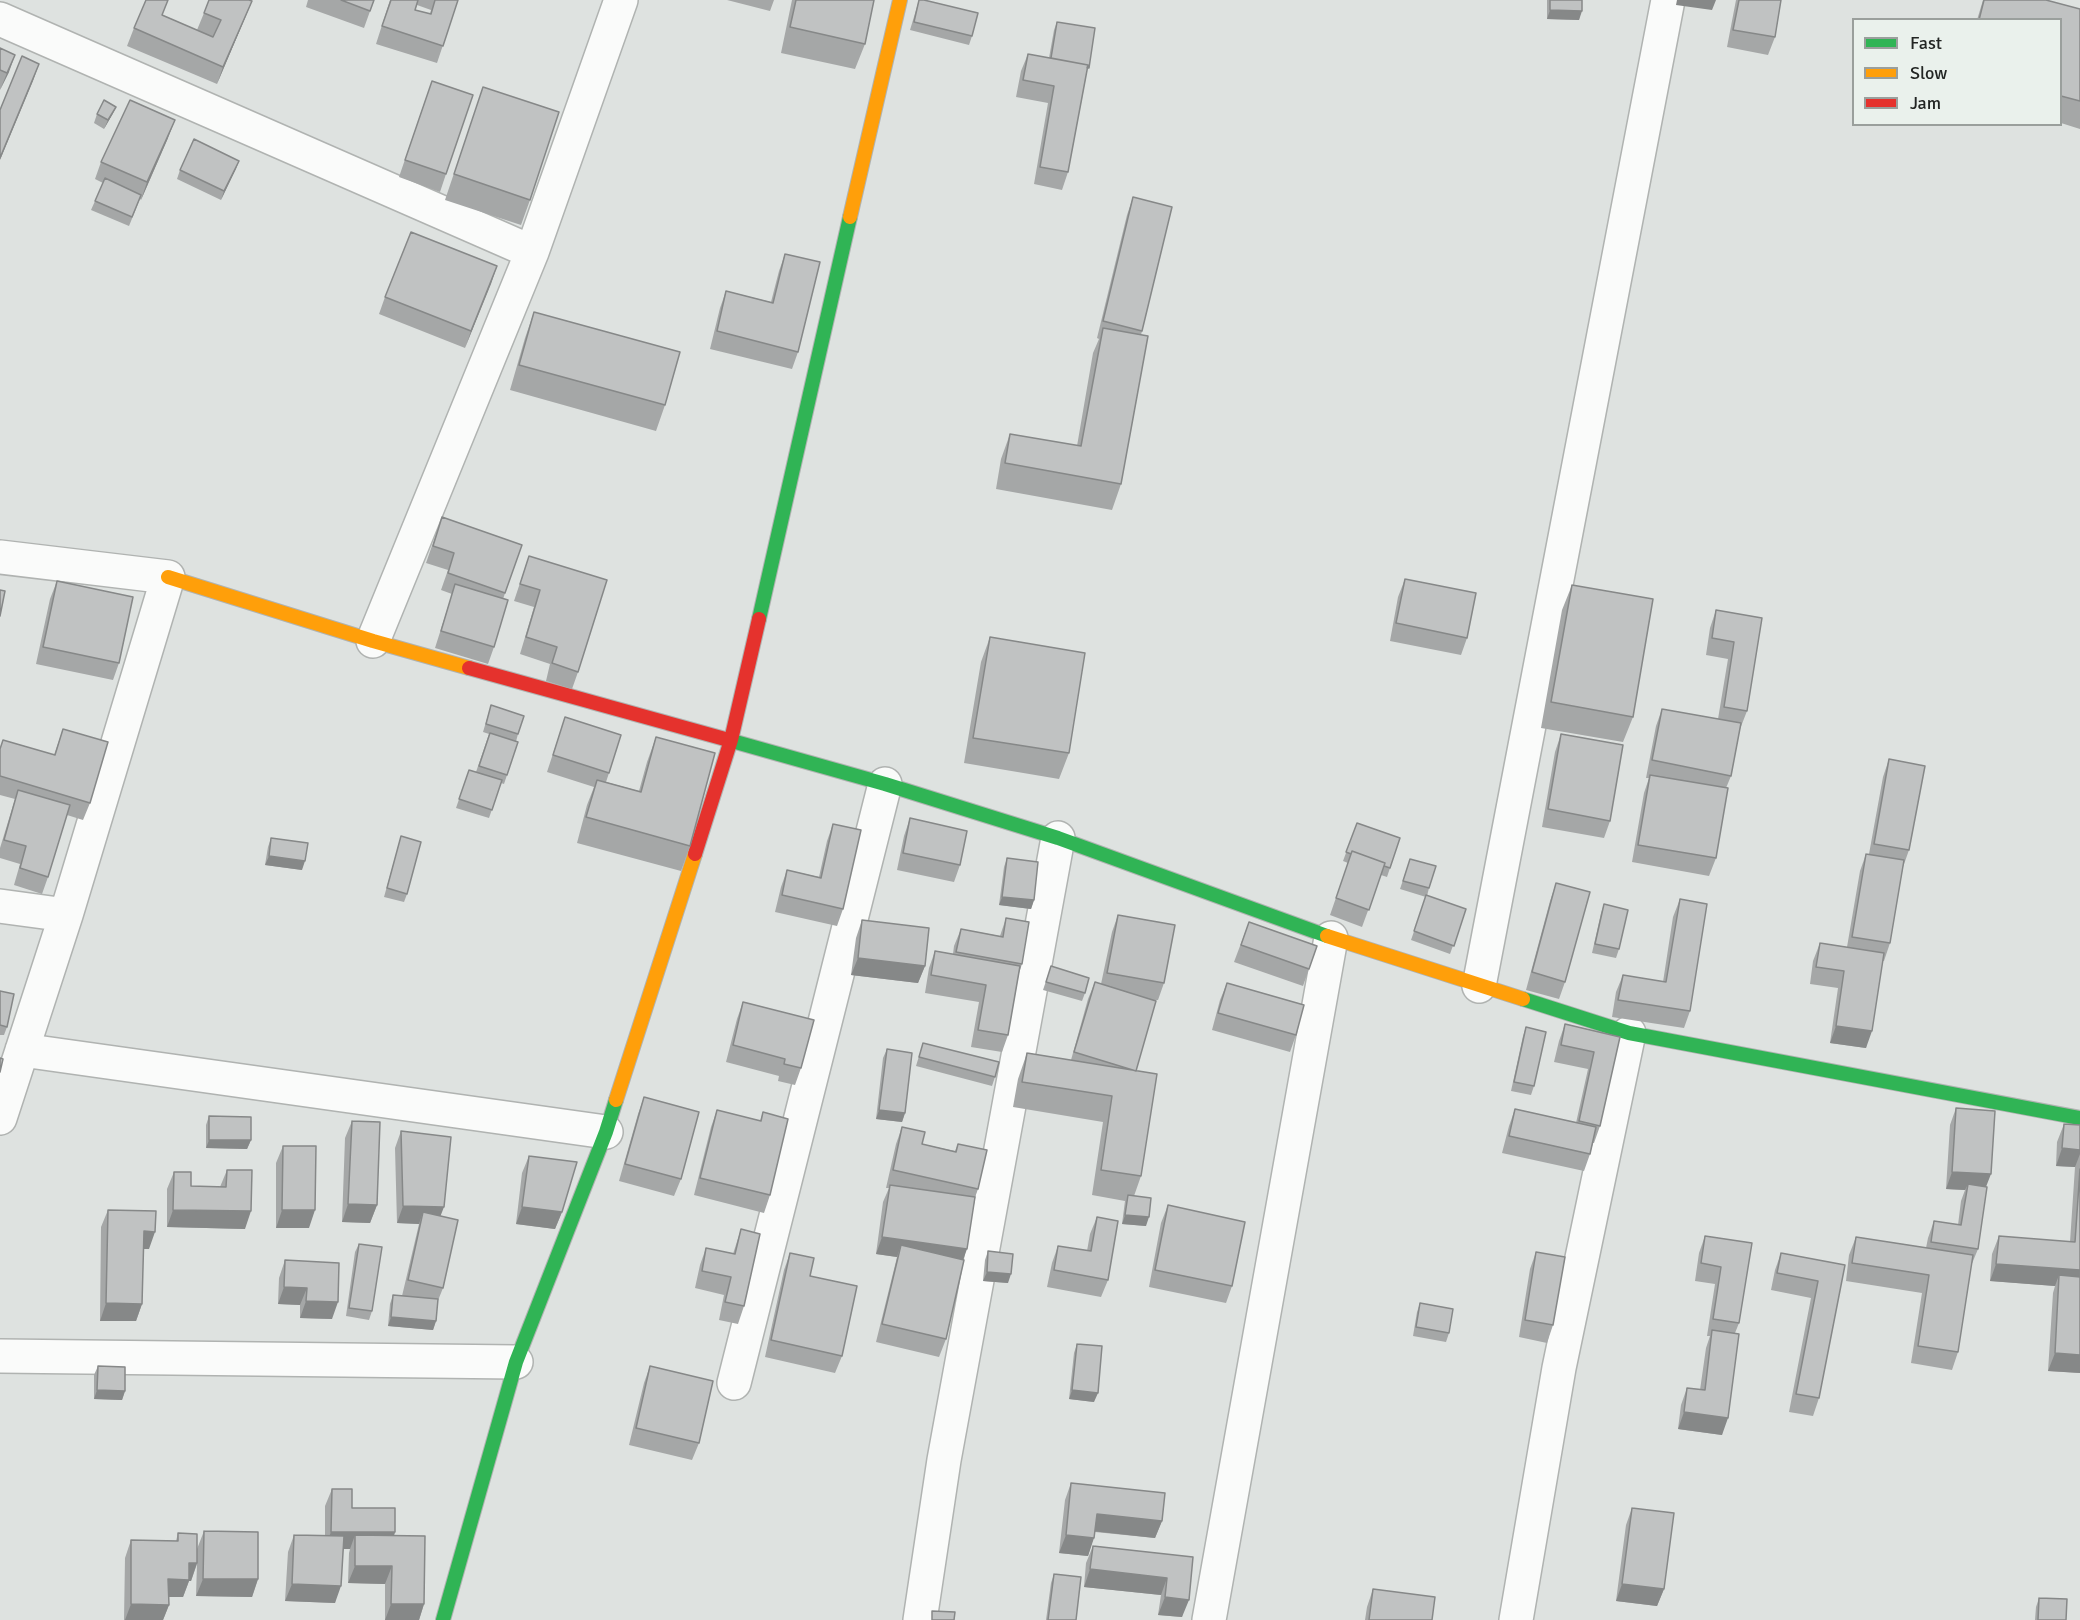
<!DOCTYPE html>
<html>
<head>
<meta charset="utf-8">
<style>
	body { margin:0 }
	#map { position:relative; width:2080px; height:1620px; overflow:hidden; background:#dee2e0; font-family:Signika,sans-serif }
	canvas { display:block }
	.legend { position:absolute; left:1852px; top:18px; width:210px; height:108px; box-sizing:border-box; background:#eaf1ec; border:2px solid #9a9f9c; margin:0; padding:8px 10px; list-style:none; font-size:18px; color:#222523 }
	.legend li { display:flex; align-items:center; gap:12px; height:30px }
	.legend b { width:30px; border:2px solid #9a9f9c }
</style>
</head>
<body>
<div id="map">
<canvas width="2080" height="1620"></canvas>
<ul class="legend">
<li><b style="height:8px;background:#30b455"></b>Fast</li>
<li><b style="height:8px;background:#ff9f0a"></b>Slow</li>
<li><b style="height:8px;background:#e5322d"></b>Jam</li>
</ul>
</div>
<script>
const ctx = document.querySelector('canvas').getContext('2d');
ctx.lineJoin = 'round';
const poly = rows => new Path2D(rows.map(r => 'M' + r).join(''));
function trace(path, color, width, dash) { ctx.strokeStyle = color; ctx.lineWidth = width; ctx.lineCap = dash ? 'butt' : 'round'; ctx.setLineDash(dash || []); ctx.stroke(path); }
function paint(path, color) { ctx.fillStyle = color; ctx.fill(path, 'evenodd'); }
const street = poly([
	[0,19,532,252],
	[0,557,168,577,66,915,0,1118],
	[373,641,532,252,621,0],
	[0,906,66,915],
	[1479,986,1668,0],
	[22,1050,606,1132],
	[0,1356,516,1362],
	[734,1383,885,784],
	[920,1620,944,1460,1058,838],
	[1209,1620,1331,938],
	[1516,1620,1559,1368,1629,1033]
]);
const fast = poly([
	[759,619,850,217],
	[725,739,885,784,1058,838,1327,936],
	[1523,999,1629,1033,2080,1118],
	[443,1620,516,1362,606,1132,616,1100]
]);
const slow = poly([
	[850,217,900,0],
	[168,577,373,641,469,668],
	[1327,936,1523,999],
	[616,1100,695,854]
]);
const jam = poly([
	[469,668,725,739],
	[695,854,731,740,759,619]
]);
const wall = poly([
	[308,0,374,0,364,28,306,7],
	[390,0,458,0,437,63,376,44],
	[417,5,431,10,430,14,415,10],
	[727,0,774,0,770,11],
	[792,0,874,0,865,44,855,69,781,53],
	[919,0,972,36,969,45,910,30],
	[1547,0,1582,0,1579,20,1547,19],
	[1736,0,1781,0,1775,37,1768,55,1727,47],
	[1983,0,2046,0,2080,9,2080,129,2061,123,2061,20,1977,20],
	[252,1,245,18,217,84,127,46,134,28,163,16,197,30,204,13],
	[1057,22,1086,77,1068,172,1062,190,1034,184,1048,103,1016,97,1021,71,1028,54,1049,58,1054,30],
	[0,48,9,72,0,90],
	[483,87,530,200,521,225,445,200],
	[426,98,446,174,440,192,399,177],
	[116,107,112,115,104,129,94,123,97,114],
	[168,138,141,200,140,199,129,226,91,210,103,183,95,179,101,162],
	[239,161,221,200,177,179,180,170],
	[1133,197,1142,331,1141,335,1121,484,1112,510,996,489,1001,459,1010,434,1077,446,1093,353,1099,339,1097,338,1127,215],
	[785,254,798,352,792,369,710,349,720,308,726,291,771,302,779,271],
	[497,266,465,348,379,314,385,297],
	[534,312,665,405,656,431,510,390,525,338],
	[442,517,522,545,503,599,494,647,488,664,435,648,452,594,441,590,448,570,426,563],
	[529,556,578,672,572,689,546,681,550,664,520,654,534,607,514,601],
	[1405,579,1467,638,1461,655,1390,641,1398,597],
	[57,581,119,663,113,680,36,664,50,599],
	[1572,585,1633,717,1623,742,1541,728,1562,610],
	[1716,610,1762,618,1747,711,1740,729,1731,776,1726,788,1716,858,1709,876,1632,862,1644,793,1649,778,1646,778,1656,726,1662,709,1718,719,1728,659,1706,655,1710,628],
	[990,637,1069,753,1059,779,964,763,981,662],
	[491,705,518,734,507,775,504,784,501,783,489,818,456,808,469,770,476,772,489,734,483,732],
	[565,717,609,773,606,782,639,791,647,762,656,737,690,846,681,871,577,843,587,805,594,787,547,772],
	[63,729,90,803,83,820,67,815,48,877,42,894,14,885,20,864,0,858,0,848,15,799,0,795,0,748,3,740,54,755],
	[1561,734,1610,821,1604,838,1542,827,1555,752],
	[1889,759,1909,850,1903,867,1890,943,1884,961,1883,961,1866,1048,1830,1043,1838,988,1810,984,1813,961,1820,943,1847,947,1860,871,1866,854,1869,854,1883,777],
	[910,818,960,865,954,882,897,870,904,836],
	[1357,823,1400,838,1387,877,1381,875,1362,927,1330,915,1348,863,1343,861],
	[833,824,843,909,837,926,775,912,781,887,787,870,819,877,827,841],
	[401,836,407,894,404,902,384,897],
	[271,838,302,870,265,865,268,847],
	[1007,858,1034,900,1031,909,999,905,1004,867],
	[1407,868,1429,888,1427,896,1466,909,1450,954,1411,940,1426,897,1400,889],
	[1556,883,1565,982,1559,999,1526,990,1550,901],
	[1680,899,1690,1011,1684,1028,1612,1017,1616,992,1623,975,1663,982,1673,917],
	[1604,904,1619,949,1616,958,1592,953,1601,913],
	[1118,915,1164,983,1158,1000,1153,1000,1136,1070,1141,1176,1134,1196,1146,1226,1122,1224,1125,1201,1092,1195,1103,1122,1013,1107,1018,1079,1027,1053,1071,1060,1088,999,1095,982,1101,984,1112,932],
	[1006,918,1022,964,1019,973,1008,1035,1002,1052,971,1047,979,1002,925,993,929,968,935,951,953,954,954,946,961,929,1000,936],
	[862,920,925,966,918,983,851,975,856,938],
	[1249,922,1317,946,1303,986,1234,962],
	[1051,966,1085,993,1082,1001,1043,990],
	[1227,983,1296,1035,1290,1052,1212,1030,1220,1000],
	[0,991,7,1027,4,1035,0,1035],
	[743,1002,801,1068,795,1085,778,1081,779,1076,726,1062,737,1019],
	[1565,1024,1620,1037,1600,1126,1594,1143,1593,1143,1590,1154,1584,1171,1502,1153,1509,1126,1515,1109,1576,1123,1588,1069,1554,1062,1559,1041],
	[1526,1027,1534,1086,1531,1095,1511,1091,1523,1036],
	[923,1043,995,1077,992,1086,916,1066],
	[887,1049,905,1113,902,1122,876,1119,883,1058],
	[644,1097,681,1179,674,1196,619,1181,638,1114],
	[1956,1108,1986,1186,1978,1249,1971,1266,1958,1352,1952,1370,1911,1363,1922,1293,1846,1281,1849,1255,1856,1237,1926,1248,1928,1238,1934,1221,1958,1225,1961,1201,1965,1190,1946,1189,1950,1125],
	[717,1110,760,1121,763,1112,770,1195,764,1213,694,1195,711,1127],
	[209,1116,251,1140,247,1149,206,1148,206,1125],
	[352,1121,377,1205,370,1223,342,1222,345,1138],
	[2064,1124,2080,1125,2080,1373,2048,1371,2053,1293,2055,1286,1990,1281,1992,1254,1999,1236,2070,1242,2075,1167,2056,1166,2057,1142],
	[902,1127,922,1144,955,1151,958,1144,978,1189,974,1200,963,1260,946,1339,939,1357,876,1342,897,1257,876,1254,883,1202,889,1188,886,1188,896,1144],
	[401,1131,440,1216,443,1288,437,1303,436,1321,433,1330,388,1326,390,1304,393,1295,402,1296,419,1224,397,1223,395,1148],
	[283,1146,309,1228,276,1228,276,1163],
	[529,1156,562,1212,555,1229,516,1224,522,1173],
	[227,1170,245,1229,167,1227,167,1189,174,1172,191,1186,220,1187],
	[1168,1205,1232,1286,1226,1303,1149,1287,1161,1223],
	[108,1210,149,1249,143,1249,142,1304,136,1321,100,1321,101,1227],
	[1097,1217,1108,1280,1101,1297,1047,1287,1052,1263,1058,1246,1087,1251,1090,1234],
	[741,1229,744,1306,738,1324,719,1320,724,1295,695,1288,700,1265,706,1248,733,1254],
	[1705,1236,1752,1243,1739,1323,1735,1333,1722,1435,1678,1429,1681,1405,1687,1388,1700,1390,1706,1348,1710,1336,1707,1336,1715,1284,1695,1281,1699,1253],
	[359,1244,372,1311,369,1320,346,1316,355,1252],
	[988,1251,1008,1283,983,1281,985,1260],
	[1536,1252,1553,1325,1547,1343,1519,1337,1530,1269],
	[790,1253,810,1276,842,1356,835,1373,765,1357,784,1270],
	[1781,1253,1845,1265,1819,1398,1813,1416,1789,1412,1811,1298,1771,1290,1775,1270],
	[285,1260,332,1319,300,1318,300,1305,278,1304,279,1278],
	[1420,1303,1449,1333,1446,1342,1413,1336,1417,1312],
	[1077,1344,1094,1402,1069,1399,1074,1353],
	[98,1366,125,1391,122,1400,94,1399,94,1375],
	[650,1366,699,1443,692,1460,629,1445,644,1383],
	[1071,1483,1162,1521,1155,1538,1095,1532,1088,1556,1059,1553,1065,1500],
	[332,1489,352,1508,395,1532,394,1536,424,1604,419,1620,385,1620,385,1584,348,1583,349,1553,350,1549,343,1549,335,1603,285,1601,288,1552,294,1535,325,1536,325,1506],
	[1632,1508,1664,1589,1657,1606,1616,1601,1626,1525],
	[204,1531,258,1579,252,1597,196,1596,197,1564,191,1581,189,1581,183,1597,169,1597,169,1605,163,1620,124,1620,125,1558,131,1540,176,1541,178,1533,197,1549],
	[1093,1546,1193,1557,1182,1617,1158,1615,1161,1595,1084,1587,1086,1563],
	[1054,1574,1076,1620,1046,1620,1051,1583],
	[1373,1589,1432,1620,1365,1620,1367,1607],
	[2039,1598,2066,1620,2035,1620,2036,1607]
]);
const shadedWall = poly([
	[1677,0,1716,0,1712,10,1676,5],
	[252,1,245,18,217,84,223,67],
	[1550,10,1582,11,1579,20,1547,19],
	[15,55,9,72,0,90,7,73],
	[39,64,33,81,0,160,0,158],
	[116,107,112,115,104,129,108,120],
	[175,120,168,138,141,200,147,182],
	[239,161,236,169,221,200,224,191],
	[497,266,491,284,465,348,471,331],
	[269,856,305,861,302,870,265,865],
	[1002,897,1034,900,1031,909,999,905],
	[858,958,925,966,918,983,851,975],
	[1836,1026,1872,1031,1866,1048,1830,1043],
	[879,1110,905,1113,902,1122,876,1119],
	[209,1140,251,1140,247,1149,206,1148],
	[2062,1148,2080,1150,2080,1154,2075,1167,2056,1166],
	[1952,1172,1991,1174,1984,1192,1968,1184,1965,1190,1946,1189],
	[348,1204,377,1205,370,1223,342,1222],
	[403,1206,444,1207,437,1225,423,1212,419,1224,397,1223],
	[522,1207,562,1212,555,1229,516,1224],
	[173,1210,251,1211,245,1229,167,1227],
	[282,1210,315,1210,309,1228,276,1228],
	[1125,1215,1149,1217,1146,1226,1122,1224],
	[144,1231,155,1232,149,1249,137,1249],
	[882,1237,967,1249,961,1266,901,1245,897,1257,876,1254],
	[1996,1264,2080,1270,2080,1287,2059,1275,2055,1286,1990,1281],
	[987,1272,1011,1274,1008,1283,983,1281],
	[284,1287,307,1288,300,1305,278,1304],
	[306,1301,338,1302,332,1319,300,1318],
	[106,1303,142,1304,136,1321,100,1321],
	[391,1317,436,1321,433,1330,388,1326],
	[2055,1353,2080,1355,2080,1373,2048,1371],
	[97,1390,125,1391,122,1400,94,1399],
	[1072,1390,1098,1393,1094,1402,1069,1399],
	[1684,1412,1728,1418,1722,1435,1678,1429],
	[1097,1514,1162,1521,1155,1538,1091,1531],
	[331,1532,395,1532,389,1550,355,1535,350,1549,324,1549],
	[1066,1535,1094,1538,1088,1556,1059,1553],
	[189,1563,197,1563,191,1581,189,1581,183,1597,162,1597,168,1579],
	[355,1566,392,1566,385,1584,348,1583],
	[1090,1569,1167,1578,1161,1595,1084,1587],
	[203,1579,258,1579,252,1597,196,1596],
	[292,1584,341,1586,335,1603,285,1601],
	[1622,1584,1664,1589,1657,1606,1616,1601],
	[1165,1597,1189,1600,1182,1617,1158,1615],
	[131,1604,169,1605,163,1620,125,1620],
	[391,1604,424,1604,419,1620,385,1620]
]);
const building = poly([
	[146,0,168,0,162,15,213,37,221,20,204,13,209,0,249,0,252,1,223,67,134,28,146,0],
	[341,0,374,0,370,11,341,0],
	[391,0,418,0,415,10,431,14,435,0,458,0,443,46,382,26,391,0],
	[796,0,874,0,865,44,790,27,796,0],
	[919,0,924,0,978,13,972,36,914,22,919,0],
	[1550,0,1582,0,1582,11,1550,10,1550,0],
	[1739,0,1781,0,1775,37,1733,30,1739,0],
	[1984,0,2046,0,2080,9,2080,101,2061,96,2061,20,1979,20,1984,0],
	[1057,22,1095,28,1089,68,1087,68,1088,65,1051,58,1057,22],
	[0,48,15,55,7,73,0,70,0,48],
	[1028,54,1088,65,1068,172,1040,167,1054,86,1023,80,1028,54],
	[22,56,39,64,0,158,0,110,22,56],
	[432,81,473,95,446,174,405,160,432,81],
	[483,87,559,112,530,200,454,174,483,87],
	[104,100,116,107,108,120,97,114,104,100],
	[130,100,175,120,147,182,101,162,130,100],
	[194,139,239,161,224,191,180,170,194,139],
	[105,178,141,195,132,217,95,201,105,178],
	[1133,197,1172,207,1142,331,1103,321,1133,197],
	[411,232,497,266,471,331,385,297,411,232],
	[785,254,820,262,798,352,717,331,726,291,773,303,785,254],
	[534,312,680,352,665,405,519,365,534,312],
	[1103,328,1148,336,1121,484,1005,463,1010,434,1081,446,1103,328],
	[442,517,522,545,505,593,448,573,454,553,433,546,442,517],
	[529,556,607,580,578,672,552,663,557,647,526,637,540,590,520,584,529,556],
	[1405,579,1476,593,1467,638,1396,623,1405,579],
	[57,581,133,597,119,663,43,647,57,581],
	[455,584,508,600,494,647,441,631,455,584],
	[1572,585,1653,599,1633,717,1551,702,1572,585],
	[0,590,5,591,0,616,0,590],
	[1716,610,1762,618,1747,711,1724,707,1734,642,1712,638,1716,610],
	[990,637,1085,653,1069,753,973,738,990,637],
	[491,705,524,716,518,734,486,724,491,705],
	[1662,709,1741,723,1731,776,1652,760,1662,709],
	[565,717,621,735,609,773,553,755,565,717],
	[63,729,108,742,90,803,0,776,0,749,3,740,55,755,63,729],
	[490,733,518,742,507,775,479,766,490,733],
	[1561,734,1623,745,1610,821,1548,809,1561,734],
	[656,737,715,753,690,846,586,817,597,780,641,792,656,737],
	[1889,759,1925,766,1909,850,1874,844,1889,759],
	[469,770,502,780,492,810,459,799,469,770],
	[1650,775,1728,788,1716,858,1638,845,1650,775],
	[18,790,70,805,48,877,20,868,26,846,4,840,18,790],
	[910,818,967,831,960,865,903,853,910,818],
	[1357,823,1400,838,1390,868,1384,866,1385,863,1352,851,1351,854,1346,852,1357,823],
	[833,824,861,830,843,909,782,895,787,870,821,878,833,824],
	[401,836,421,842,407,894,387,888,401,836],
	[271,838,308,843,305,861,269,856,271,838],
	[1352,851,1385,863,1369,910,1336,898,1352,851],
	[1866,854,1904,860,1890,943,1852,937,1866,854],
	[1007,858,1038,862,1034,900,1002,897,1007,858],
	[1410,859,1436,866,1429,888,1403,881,1410,859],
	[1556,883,1590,892,1565,982,1532,972,1556,883],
	[1426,895,1466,909,1454,946,1414,931,1426,895],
	[1680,899,1707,904,1690,1011,1618,1000,1623,975,1666,982,1680,899],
	[1604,904,1628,910,1619,949,1595,944,1604,904],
	[1118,915,1175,925,1164,983,1107,973,1118,915],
	[1006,918,1029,922,1022,964,956,952,961,929,1003,937,1006,918],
	[862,920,929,928,925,966,858,958,862,920],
	[1249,922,1317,946,1309,969,1241,945,1249,922],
	[1820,943,1884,953,1872,1031,1836,1026,1844,971,1816,967,1820,943],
	[935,951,1020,966,1008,1035,978,1030,986,985,931,975,935,951],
	[1051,966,1089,978,1085,993,1046,982,1051,966],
	[1095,982,1156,1001,1136,1071,1074,1052,1095,982],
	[1227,983,1304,1005,1296,1035,1218,1013,1227,983],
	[0,991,14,994,7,1027,0,1025,0,991],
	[743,1002,814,1020,801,1068,784,1064,785,1059,733,1045,743,1002],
	[1565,1024,1620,1037,1600,1126,1579,1121,1594,1052,1561,1045,1565,1024],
	[1526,1027,1546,1032,1534,1086,1514,1082,1526,1027],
	[923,1043,999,1062,995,1077,919,1057,923,1043],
	[887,1049,912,1053,905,1113,879,1110,887,1049],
	[1027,1053,1157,1074,1141,1176,1101,1170,1112,1096,1022,1082,1027,1053],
	[0,1058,3,1059,0,1072,0,1058],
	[644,1097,699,1112,681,1179,625,1164,644,1097],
	[1956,1108,1995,1111,1991,1174,1952,1172,1956,1108],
	[1515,1109,1596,1127,1590,1154,1509,1136,1515,1109],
	[717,1110,761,1121,763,1112,788,1119,770,1195,700,1178,717,1110],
	[209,1116,251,1117,251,1140,209,1140,209,1116],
	[352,1121,380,1122,377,1205,348,1204,352,1121],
	[2064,1124,2080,1125,2080,1150,2062,1148,2064,1124],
	[902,1127,925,1132,922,1144,956,1152,958,1144,987,1150,978,1189,893,1170,902,1127],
	[401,1131,451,1137,444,1207,403,1206,401,1131],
	[283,1146,316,1146,315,1210,282,1210,283,1146],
	[529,1156,577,1162,562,1212,522,1207,529,1156],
	[2080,1169,2080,1270,1996,1264,1999,1236,2075,1242,2080,1169],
	[227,1170,252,1170,251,1211,173,1210,174,1172,191,1172,191,1186,226,1187,227,1170],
	[1968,1184,1987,1187,1978,1249,1931,1242,1934,1221,1961,1225,1968,1184],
	[890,1185,975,1197,967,1249,882,1237,890,1185],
	[1128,1195,1151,1198,1149,1217,1125,1215,1128,1195],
	[1168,1205,1245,1222,1232,1286,1155,1270,1168,1205],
	[108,1210,156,1211,155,1232,144,1231,142,1304,106,1303,108,1210],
	[423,1212,458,1220,443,1288,408,1280,423,1212],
	[1097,1217,1118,1221,1108,1280,1054,1270,1058,1246,1091,1251,1097,1217],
	[741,1229,760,1234,744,1306,725,1302,731,1277,702,1271,706,1248,735,1254,741,1229],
	[1705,1236,1752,1243,1739,1323,1713,1319,1721,1267,1701,1263,1705,1236],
	[1856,1237,1973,1255,1958,1352,1918,1346,1929,1275,1852,1263,1856,1237],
	[359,1244,382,1247,372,1311,349,1308,359,1244],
	[901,1245,964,1260,946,1339,882,1324,901,1245],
	[988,1251,1013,1254,1011,1274,987,1272,988,1251],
	[1536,1252,1565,1257,1553,1325,1525,1320,1536,1252],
	[790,1253,814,1258,810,1276,857,1286,842,1356,771,1340,790,1253],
	[1781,1253,1845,1265,1819,1398,1796,1394,1818,1281,1777,1273,1781,1253],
	[285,1260,339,1263,338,1302,306,1301,307,1288,284,1287,285,1260],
	[2059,1275,2080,1277,2080,1355,2055,1353,2059,1275],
	[393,1295,438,1299,436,1321,391,1317,393,1295],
	[1420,1303,1453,1309,1449,1333,1416,1327,1420,1303],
	[1712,1330,1739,1334,1728,1418,1684,1412,1687,1388,1705,1390,1712,1330],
	[1077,1344,1102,1346,1098,1393,1072,1390,1077,1344],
	[98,1366,125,1367,125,1391,97,1390,98,1366],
	[650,1366,713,1381,699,1443,636,1428,650,1366],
	[1071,1483,1165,1493,1162,1521,1097,1514,1094,1538,1066,1535,1071,1483],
	[332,1489,352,1489,352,1508,395,1508,395,1532,331,1532,332,1489],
	[1632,1508,1674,1513,1664,1589,1622,1584,1632,1508],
	[204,1531,258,1532,258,1579,203,1579,204,1531],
	[178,1533,197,1534,197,1563,189,1563,189,1580,168,1579,169,1605,131,1604,131,1540,178,1541,178,1533],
	[294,1535,344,1536,341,1586,292,1584,294,1535],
	[355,1535,425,1536,424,1604,391,1604,392,1566,355,1566,355,1535],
	[1093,1546,1193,1557,1189,1600,1165,1597,1167,1578,1090,1569,1093,1546],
	[1054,1574,1081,1577,1076,1620,1048,1620,1054,1574],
	[1373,1589,1435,1597,1432,1620,1369,1620,1373,1589],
	[2039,1598,2067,1599,2066,1620,2038,1620,2039,1598],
	[932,1611,955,1612,954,1620,932,1620,932,1611]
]);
trace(street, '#b0b3b1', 36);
trace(fast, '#b0b3b1', 16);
trace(slow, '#b0b3b1', 16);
trace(jam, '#b0b3b1', 16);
trace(street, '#fafbfa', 33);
trace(fast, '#30b455', 14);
trace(slow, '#ff9f0a', 14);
trace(jam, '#e5322d', 14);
paint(wall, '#a5a7a7');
paint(shadedWall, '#868888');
paint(building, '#c0c2c2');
trace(building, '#868888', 1.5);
</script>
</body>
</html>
